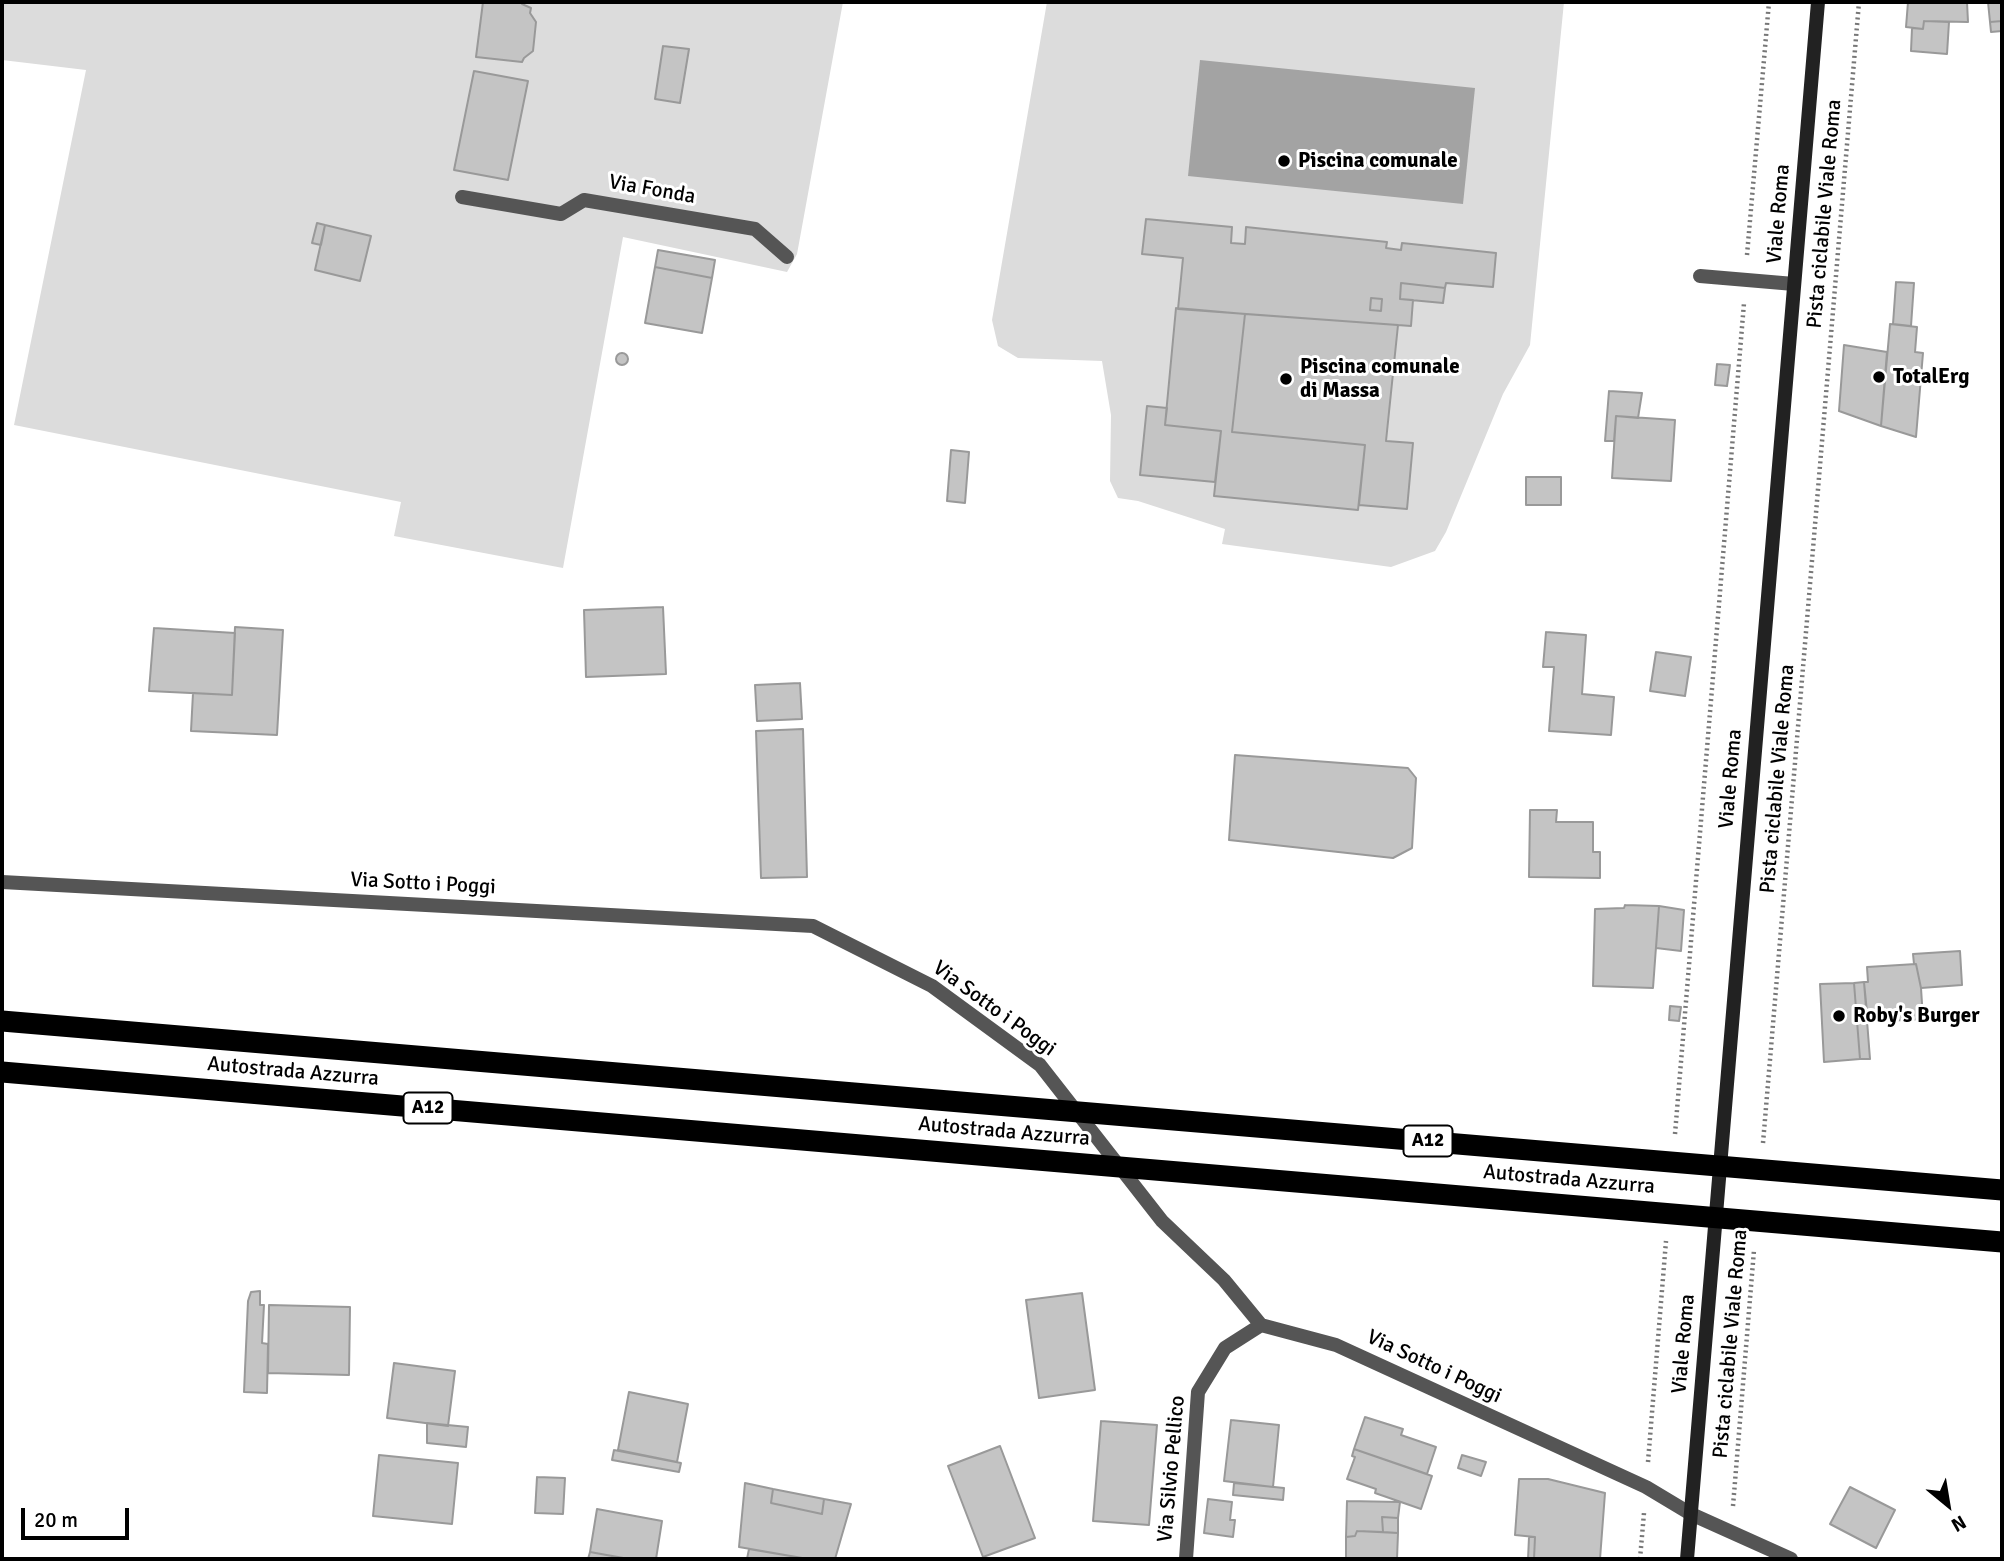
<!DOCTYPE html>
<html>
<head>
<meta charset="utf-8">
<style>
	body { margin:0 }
	#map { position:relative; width:2004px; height:1561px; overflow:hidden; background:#fff; font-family:Signika,sans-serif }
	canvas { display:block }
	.frame { position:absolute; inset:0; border:4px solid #000; pointer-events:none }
	.north { position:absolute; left:1913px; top:1470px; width:70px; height:70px; -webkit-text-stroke:5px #fff; paint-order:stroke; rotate:150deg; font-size:19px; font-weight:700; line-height:28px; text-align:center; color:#000 }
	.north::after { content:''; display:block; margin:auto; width:24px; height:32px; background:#000; clip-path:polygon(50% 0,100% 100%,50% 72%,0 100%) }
	.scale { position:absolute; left:21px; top:1508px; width:108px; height:32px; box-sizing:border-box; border:4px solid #000; border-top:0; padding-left:9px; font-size:21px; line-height:24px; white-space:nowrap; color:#000; -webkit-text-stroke:5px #fff; paint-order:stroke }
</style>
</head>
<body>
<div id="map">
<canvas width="2004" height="1561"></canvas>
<div class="frame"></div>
<div class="north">N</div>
<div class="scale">20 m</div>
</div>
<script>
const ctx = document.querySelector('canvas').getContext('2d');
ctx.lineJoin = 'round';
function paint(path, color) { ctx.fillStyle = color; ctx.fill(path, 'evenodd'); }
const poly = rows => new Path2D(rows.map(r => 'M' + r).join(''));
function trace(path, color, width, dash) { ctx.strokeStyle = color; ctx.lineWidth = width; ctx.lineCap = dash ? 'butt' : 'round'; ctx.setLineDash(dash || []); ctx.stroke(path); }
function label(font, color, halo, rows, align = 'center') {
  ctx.font = font + ' Signika,sans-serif'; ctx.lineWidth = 6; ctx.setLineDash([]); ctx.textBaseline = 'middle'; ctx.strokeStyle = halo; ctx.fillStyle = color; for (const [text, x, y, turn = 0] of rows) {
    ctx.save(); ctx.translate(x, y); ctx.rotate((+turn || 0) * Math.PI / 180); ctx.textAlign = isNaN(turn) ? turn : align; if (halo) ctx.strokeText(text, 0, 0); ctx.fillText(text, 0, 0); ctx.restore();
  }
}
const green = poly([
	[2,2,843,2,797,254,787,272,623,237,563,568,394,536,401,502,14,425,86,70,2,60],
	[1047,2,1564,2,1530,345,1503,394,1446,532,1435,551,1391,567,1222,544,1225,529,1138,501,1118,498,1110,481,1111,415,1102,361,1018,358,998,346,992,320]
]);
const water = poly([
	[1200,60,1475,88,1463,204,1188,176]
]);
const building = poly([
	[483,2,522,2,522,4,531,8,530,13,536,22,533,51,524,58,522,62,476,57,483,2],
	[1908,2,1967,2,1968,22,1924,21,1923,29,1906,27,1908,2],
	[1988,2,2002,2,2002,21,1990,22,1988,2],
	[1924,21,1949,22,1947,54,1911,51,1912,28,1923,29,1924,21],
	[2002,21,2002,31,1991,32,1990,22,2002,21],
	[663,46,689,49,680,103,655,99,663,46],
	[474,71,528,81,508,180,454,170,474,71],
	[1146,219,1232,227,1231,243,1245,244,1246,227,1387,242,1386,248,1401,250,1402,243,1496,253,1493,287,1446,283,1445,288,1401,283,1400,299,1413,300,1411,326,1178,309,1183,258,1142,254,1146,219],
	[1371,298,1382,299,1381,311,1370,310,1371,298],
	[317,223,325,225,321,245,312,243,317,223],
	[325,225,371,236,360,281,315,270,325,225],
	[658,250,715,260,712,278,655,267,658,250],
	[655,267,712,278,702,333,645,323,655,267],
	[1896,282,1914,283,1911,326,1893,324,1896,282],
	[1401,283,1445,288,1443,303,1400,299,1401,283],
	[1371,298,1382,299,1381,311,1370,310,1371,298],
	[1176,308,1245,314,1232,432,1365,445,1358,510,1214,496,1221,431,1165,425,1176,308],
	[1245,314,1398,325,1386,441,1413,443,1407,509,1359,505,1365,445,1232,432,1245,314],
	[1890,324,1917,327,1915,352,1923,353,1916,437,1881,426,1890,324],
	[1844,345,1887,352,1881,426,1839,411,1844,345],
	'616 359a6 6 0 1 1 12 0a6 6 0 1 1-12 0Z',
	[1717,364,1730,365,1727,386,1715,385,1717,364],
	[1609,391,1642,393,1638,418,1616,416,1614,441,1605,441,1609,391],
	[1147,406,1167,408,1165,425,1221,431,1215,482,1140,475,1147,406],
	[1616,416,1675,420,1671,481,1612,478,1616,416],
	[951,450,969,452,965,503,947,501,951,450],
	[1526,477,1561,477,1561,505,1526,505,1526,477],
	[663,607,666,674,586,677,584,610,663,607],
	[235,627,283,630,277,735,191,731,193,693,232,695,235,627],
	[154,628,235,633,232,695,149,691,154,628],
	[1546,632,1586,635,1582,694,1614,697,1611,735,1549,731,1554,667,1543,667,1546,632],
	[1656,652,1691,657,1685,696,1650,691,1656,652],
	[800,683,802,719,757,721,755,685,800,683],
	[803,729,807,877,761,878,756,731,803,729],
	[1235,755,1408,768,1416,778,1412,848,1393,858,1229,840,1235,755],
	[1530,810,1557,810,1556,822,1593,822,1593,852,1600,852,1600,878,1529,877,1530,810],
	[1625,905,1659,906,1653,988,1593,986,1595,909,1624,908,1625,905],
	[1659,906,1684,910,1681,951,1656,948,1659,906],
	[1960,951,1962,985,1921,988,1916,964,1914,964,1913,954,1960,951],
	[1916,964,1921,988,1923,1019,1868,1022,1864,982,1868,982,1867,967,1916,964],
	[1864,982,1870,1059,1860,1059,1854,983,1864,982],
	[1854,983,1860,1059,1824,1062,1820,984,1854,983],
	[1670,1006,1681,1007,1679,1021,1669,1020,1670,1006],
	[260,1291,260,1305,264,1305,262,1343,268,1344,267,1393,244,1392,248,1301,251,1292,260,1291],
	[1082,1293,1095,1390,1039,1398,1026,1300,1082,1293],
	[269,1305,350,1307,349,1375,268,1373,269,1305],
	[394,1363,455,1371,448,1426,387,1418,394,1363],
	[629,1392,688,1404,677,1462,618,1450,629,1392],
	[1365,1417,1403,1429,1401,1435,1436,1447,1427,1474,1354,1449,1365,1417],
	[1231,1420,1279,1425,1273,1487,1224,1481,1231,1420],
	[1101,1421,1157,1425,1149,1525,1093,1521,1101,1421],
	[427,1423,468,1427,466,1447,427,1443,427,1423],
	[1000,1446,1035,1538,983,1557,948,1466,1000,1446],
	[1354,1449,1432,1476,1421,1509,1375,1493,1376,1489,1347,1479,1355,1457,1352,1456,1354,1449],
	[614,1450,681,1463,679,1472,612,1460,614,1450],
	[379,1455,458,1463,452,1524,373,1516,379,1455],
	[1462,1455,1486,1462,1481,1476,1458,1468,1462,1455],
	[537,1477,565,1478,563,1514,535,1513,537,1477],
	[1519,1479,1548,1479,1605,1493,1600,1559,1534,1559,1535,1537,1515,1535,1519,1479],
	[745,1483,773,1489,771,1503,822,1514,824,1499,851,1504,835,1559,808,1559,739,1547,745,1483],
	[1234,1483,1284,1488,1283,1500,1233,1495,1234,1483],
	[1850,1487,1895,1510,1876,1548,1830,1524,1850,1487],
	[773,1489,824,1499,822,1514,771,1503,773,1489],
	[1208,1499,1232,1502,1230,1520,1235,1520,1233,1537,1204,1533,1208,1499],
	[1347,1501,1400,1502,1398,1518,1382,1517,1383,1532,1357,1531,1355,1536,1346,1537,1347,1501],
	[597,1509,662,1521,656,1559,629,1559,590,1552,597,1509],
	[1382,1517,1398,1518,1398,1533,1383,1532,1382,1517],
	[1357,1531,1398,1533,1397,1559,1346,1559,1346,1537,1355,1536,1357,1531],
	[1529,1537,1535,1537,1534,1559,1528,1559,1529,1537],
	[749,1549,808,1559,747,1559,749,1549],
	[590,1552,623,1558,623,1559,588,1559,590,1552]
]);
const path = poly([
	[1747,255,1769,2],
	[1675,1134,1744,303],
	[1763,1143,1859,2],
	[1648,1462,1666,1241],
	[1733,1506,1754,1250],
	[1640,1559,1644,1513]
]);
const service = poly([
	[462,197,561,214,584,200,755,229,787,257],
	[1700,276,1794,284]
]);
const minor = poly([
	[2,882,813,926,932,986,1040,1065,1162,1221,1224,1280,1261,1325,1336,1345,1646,1487,1691,1514,1791,1559],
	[1186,1559,1198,1392,1225,1348,1261,1325]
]);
const secondary = poly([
	[1687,1559,1818,2]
]);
const motorway = poly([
	[2,1021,2002,1190],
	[2,1072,2002,1242]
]);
const markers = [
	[1284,161,7,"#000"],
	[1879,377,7,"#000"],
	[1286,379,7,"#000"],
	[1839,1016,7,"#000"]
];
const shields = [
	[428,1108,49],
	[1428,1141,49]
];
const shieldNames = [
	["A12",428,1108],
	["A12",1428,1141]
];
const poiNames = [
	["Piscina comunale",1298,161],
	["Piscina comunale",1300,367],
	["di Massa",1300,391],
	["TotalErg",1893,377],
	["Roby's Burger",1853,1016]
];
const streetNames = [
	["Via Fonda",652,190,10],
	["Viale Roma",1779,214,-85],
	["Pista ciclabile Viale Roma",1825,214,-85],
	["Viale Roma",1731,779,-85],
	["Pista ciclabile Viale Roma",1778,779,-85],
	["Via Sotto i Poggi",423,884,3],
	["Via Sotto i Poggi",994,1009,36],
	["Autostrada Azzurra",293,1072,5],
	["Autostrada Azzurra",1004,1132,5],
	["Autostrada Azzurra",1569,1180,5],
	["Viale Roma",1684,1344,-85],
	["Pista ciclabile Viale Roma",1731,1344,-85],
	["Via Sotto i Poggi",1434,1367,25],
	["Via Silvio Pellico",1172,1469,-85]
];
paint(green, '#dcdcdc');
paint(water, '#a3a3a3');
paint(building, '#c4c4c4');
trace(building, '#999', 2);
trace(path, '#777', 4.5, [2, 3.5]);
trace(service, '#555', 14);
trace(minor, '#555', 14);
trace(secondary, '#222', 14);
trace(motorway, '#000', 21);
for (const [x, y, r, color] of markers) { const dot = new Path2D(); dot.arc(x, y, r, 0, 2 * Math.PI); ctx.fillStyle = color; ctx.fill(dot); trace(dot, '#fff', 2.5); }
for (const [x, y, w] of shields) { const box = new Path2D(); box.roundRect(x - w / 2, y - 15.5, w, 31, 5); ctx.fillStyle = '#fff'; ctx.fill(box); trace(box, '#000', 2); }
label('bold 19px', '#000', null, shieldNames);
label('bold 21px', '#000', '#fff', poiNames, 'left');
label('21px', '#000', '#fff', streetNames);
</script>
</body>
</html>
